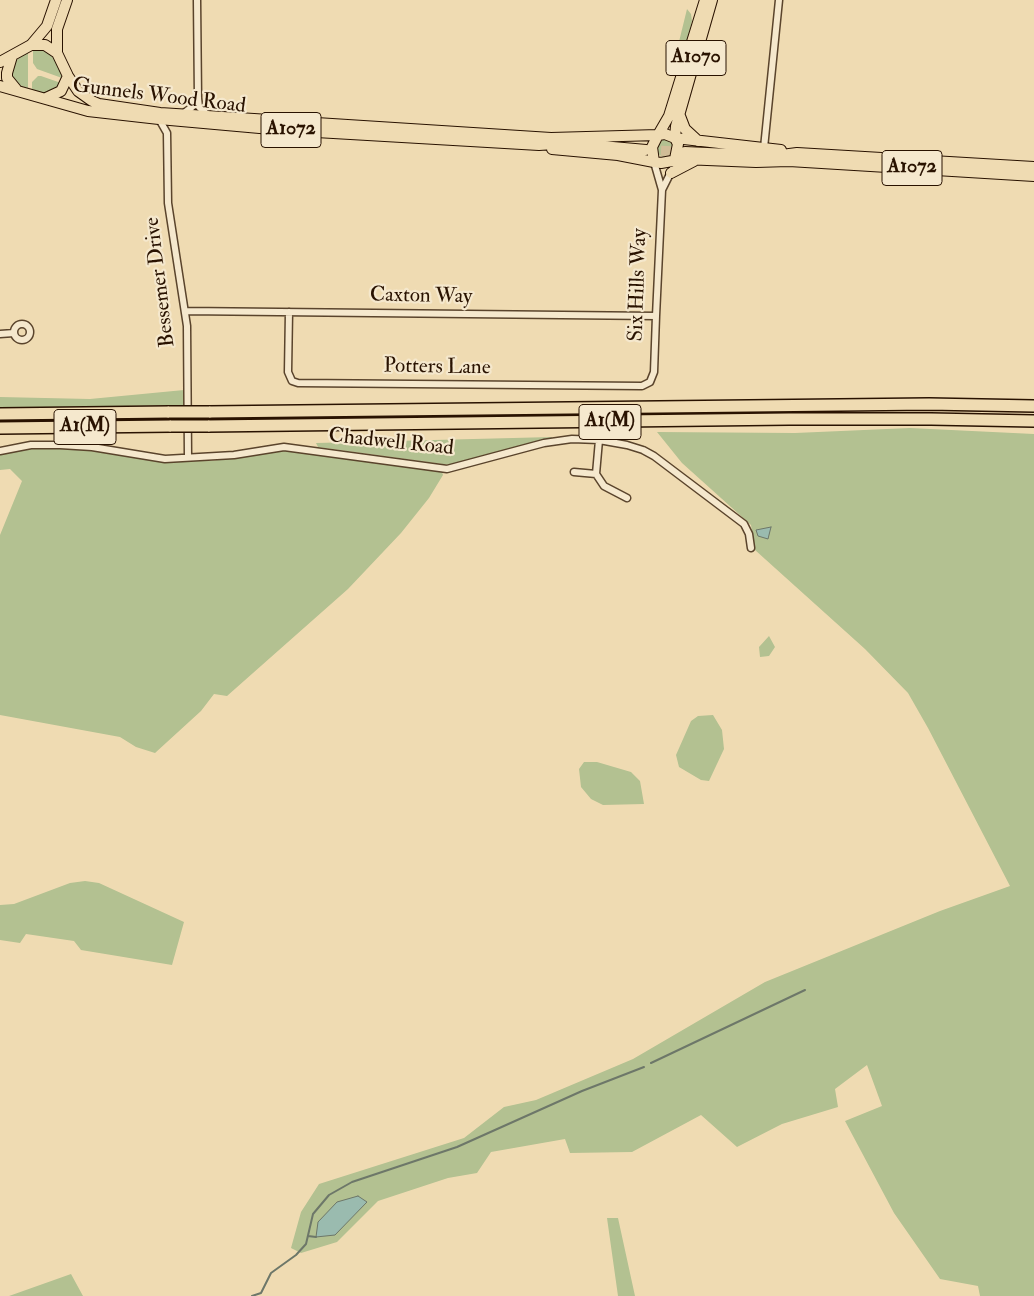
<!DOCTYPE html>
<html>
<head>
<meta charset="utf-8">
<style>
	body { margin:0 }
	canvas { display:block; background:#efdbb2 }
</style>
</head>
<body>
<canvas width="1034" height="1296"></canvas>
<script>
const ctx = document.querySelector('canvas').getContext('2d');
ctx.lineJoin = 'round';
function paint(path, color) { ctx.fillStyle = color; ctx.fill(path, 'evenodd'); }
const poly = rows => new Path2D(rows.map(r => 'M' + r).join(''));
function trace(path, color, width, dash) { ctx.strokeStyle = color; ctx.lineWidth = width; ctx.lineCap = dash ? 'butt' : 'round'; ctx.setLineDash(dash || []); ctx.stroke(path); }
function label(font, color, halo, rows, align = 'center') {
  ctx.font = font + ' "IM FELL Double Pica",serif'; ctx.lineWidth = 4.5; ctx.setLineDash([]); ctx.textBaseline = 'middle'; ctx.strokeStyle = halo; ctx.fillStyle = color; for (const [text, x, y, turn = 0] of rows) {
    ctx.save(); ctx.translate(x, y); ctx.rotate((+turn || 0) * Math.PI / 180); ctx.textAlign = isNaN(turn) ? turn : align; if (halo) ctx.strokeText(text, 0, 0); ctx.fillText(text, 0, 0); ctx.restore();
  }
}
const green = poly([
	[687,9,691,14,692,21,677,80,675,58],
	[44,49,53,55,61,71,62,78,37,69,33,63,33,50],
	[28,52,28,88,19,85,13,77,12,71,15,61],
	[38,76,41,76,61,83,58,87,47,93,43,93,32,89,32,82],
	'656 148a9 9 0 1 1 18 0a9 9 0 1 1-18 0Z',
	[184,390,185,405,0,408,0,397,90,399],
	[910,428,1034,434,1034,1296,980,1296,978,1286,940,1279,894,1213,845,1121,882,1106,867,1065,835,1089,838,1107,782,1124,737,1147,701,1115,632,1152,570,1153,565,1139,491,1152,477,1173,448,1178,378,1201,337,1242,301,1253,291,1248,301,1212,319,1184,464,1138,504,1107,536,1100,633,1059,765,982,940,911,1010,886,928,728,908,693,865,649,755,550,751,525,682,463,657,432,795,433],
	[552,437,552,440,450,465,318,447,316,443],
	[58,445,176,460,211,461,284,451,303,452,420,467,442,472,443,475,429,498,401,533,348,589,227,696,214,694,201,711,155,753,136,747,120,737,0,715,0,535,22,481,10,469,0,470,0,453,17,448],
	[769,636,775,647,769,656,760,657,759,647],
	[713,715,722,730,724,749,709,781,701,780,679,767,676,755,691,721,698,716],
	[584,762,597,762,631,772,640,781,644,804,603,805,591,799,581,787,579,769],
	[85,881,99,883,184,922,172,965,81,950,74,941,26,934,20,943,0,940,0,905,14,904,70,883],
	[607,1218,618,1218,635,1296,618,1296],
	[71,1274,83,1296,9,1296]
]);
const water = poly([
	[771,527,768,539,758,536,756,530,771,527],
	[358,1196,367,1202,335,1235,316,1237,318,1222,337,1202,358,1196]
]);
const stream = poly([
	[651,1063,805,990],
	[308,1236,316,1237],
	[252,1296,261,1293,271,1273,296,1255,306,1244,313,1214,329,1195,352,1182,457,1147,582,1091,644,1067]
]);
const primaryTunnel = poly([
	[646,150,685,152]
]);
const street = poly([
	[197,0,198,98,199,107,208,115],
	[184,113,192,107,198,98],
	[159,119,167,133,168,203,187,326,188,457],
	[764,148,779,0],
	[662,190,672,170],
	[185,311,656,316],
	[289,312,288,372,292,381,298,383,642,386,650,382,654,372,656,316,662,190,654,162],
	'14 332a8 8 0 1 1 16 0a8 8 0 1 1-16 0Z',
	[0,334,14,333],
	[599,440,596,474,604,486,627,498],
	[0,451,31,445,60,445,92,447,165,459,234,455,284,447,447,469,544,443,572,439,599,440,627,445,643,450,654,456,744,524,749,534,751,548],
	[574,472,596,474]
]);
const primary = poly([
	[712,0,676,126,675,138,781,150],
	[31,45,47,26,56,0],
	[57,53,57,29,67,0],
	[12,56,7,73,7,78,16,89],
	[0,62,31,45,45,45,57,53,68,76,78,91,92,101,99,104,160,113,551,138,658,135,669,116,705,0],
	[0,86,88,111,159,119,282,130,539,145,568,143,646,150],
	[46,98,61,91,68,76],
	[680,116,685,129,698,141],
	[552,149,618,155,654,162],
	[685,152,774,156,797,153,1034,167],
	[675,159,678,144,675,138,665,134,658,135,652,147,654,162,661,163,683,159,756,162,789,161,1034,176],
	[671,173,694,161]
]);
const highway = poly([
	[209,412,929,404,1034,406],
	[0,414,169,412],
	[208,426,789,419,931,419,1034,421],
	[0,428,171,426]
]);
const highwayBridge = poly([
	[169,412,209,412],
	[171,426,208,426]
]);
const shields = [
	[696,58,60],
	[291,130,60],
	[912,168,60],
	[610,422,62],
	[85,427,62]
];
const shieldNames = [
	["A1070",696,58],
	["A1072",291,130],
	["A1072",912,168],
	["A1(M)",610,422],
	["A1(M)",85,427]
];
const streetNames = [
	["Gunnels Wood Road",159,97,7],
	["Bessemer Drive",161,282,-97],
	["Six Hills Way",639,285,-88],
	["Caxton Way",421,297,1],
	["Potters Lane",437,368,1],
	["Chadwell Road",391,443,6]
];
paint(green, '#b3c191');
paint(water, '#9abbaf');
trace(water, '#6d7769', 1);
trace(stream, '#6d7769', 2);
trace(primaryTunnel, '#d1bd97', 10, [10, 5]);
trace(street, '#5a442c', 9);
trace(primary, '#291200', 12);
trace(highway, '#291200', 14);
trace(street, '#f5e8cd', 6);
trace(primary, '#efdbb2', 10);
trace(highway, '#efdbb2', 11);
trace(highwayBridge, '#291200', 14, []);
trace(highwayBridge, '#efdbb2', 11);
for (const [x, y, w] of shields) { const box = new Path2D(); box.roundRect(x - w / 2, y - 17.5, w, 35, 4); ctx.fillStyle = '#f5e8cd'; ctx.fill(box); trace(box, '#291200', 1); }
label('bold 20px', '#291200', null, shieldNames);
label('21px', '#291200', '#f5e8cd', streetNames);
</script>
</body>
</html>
